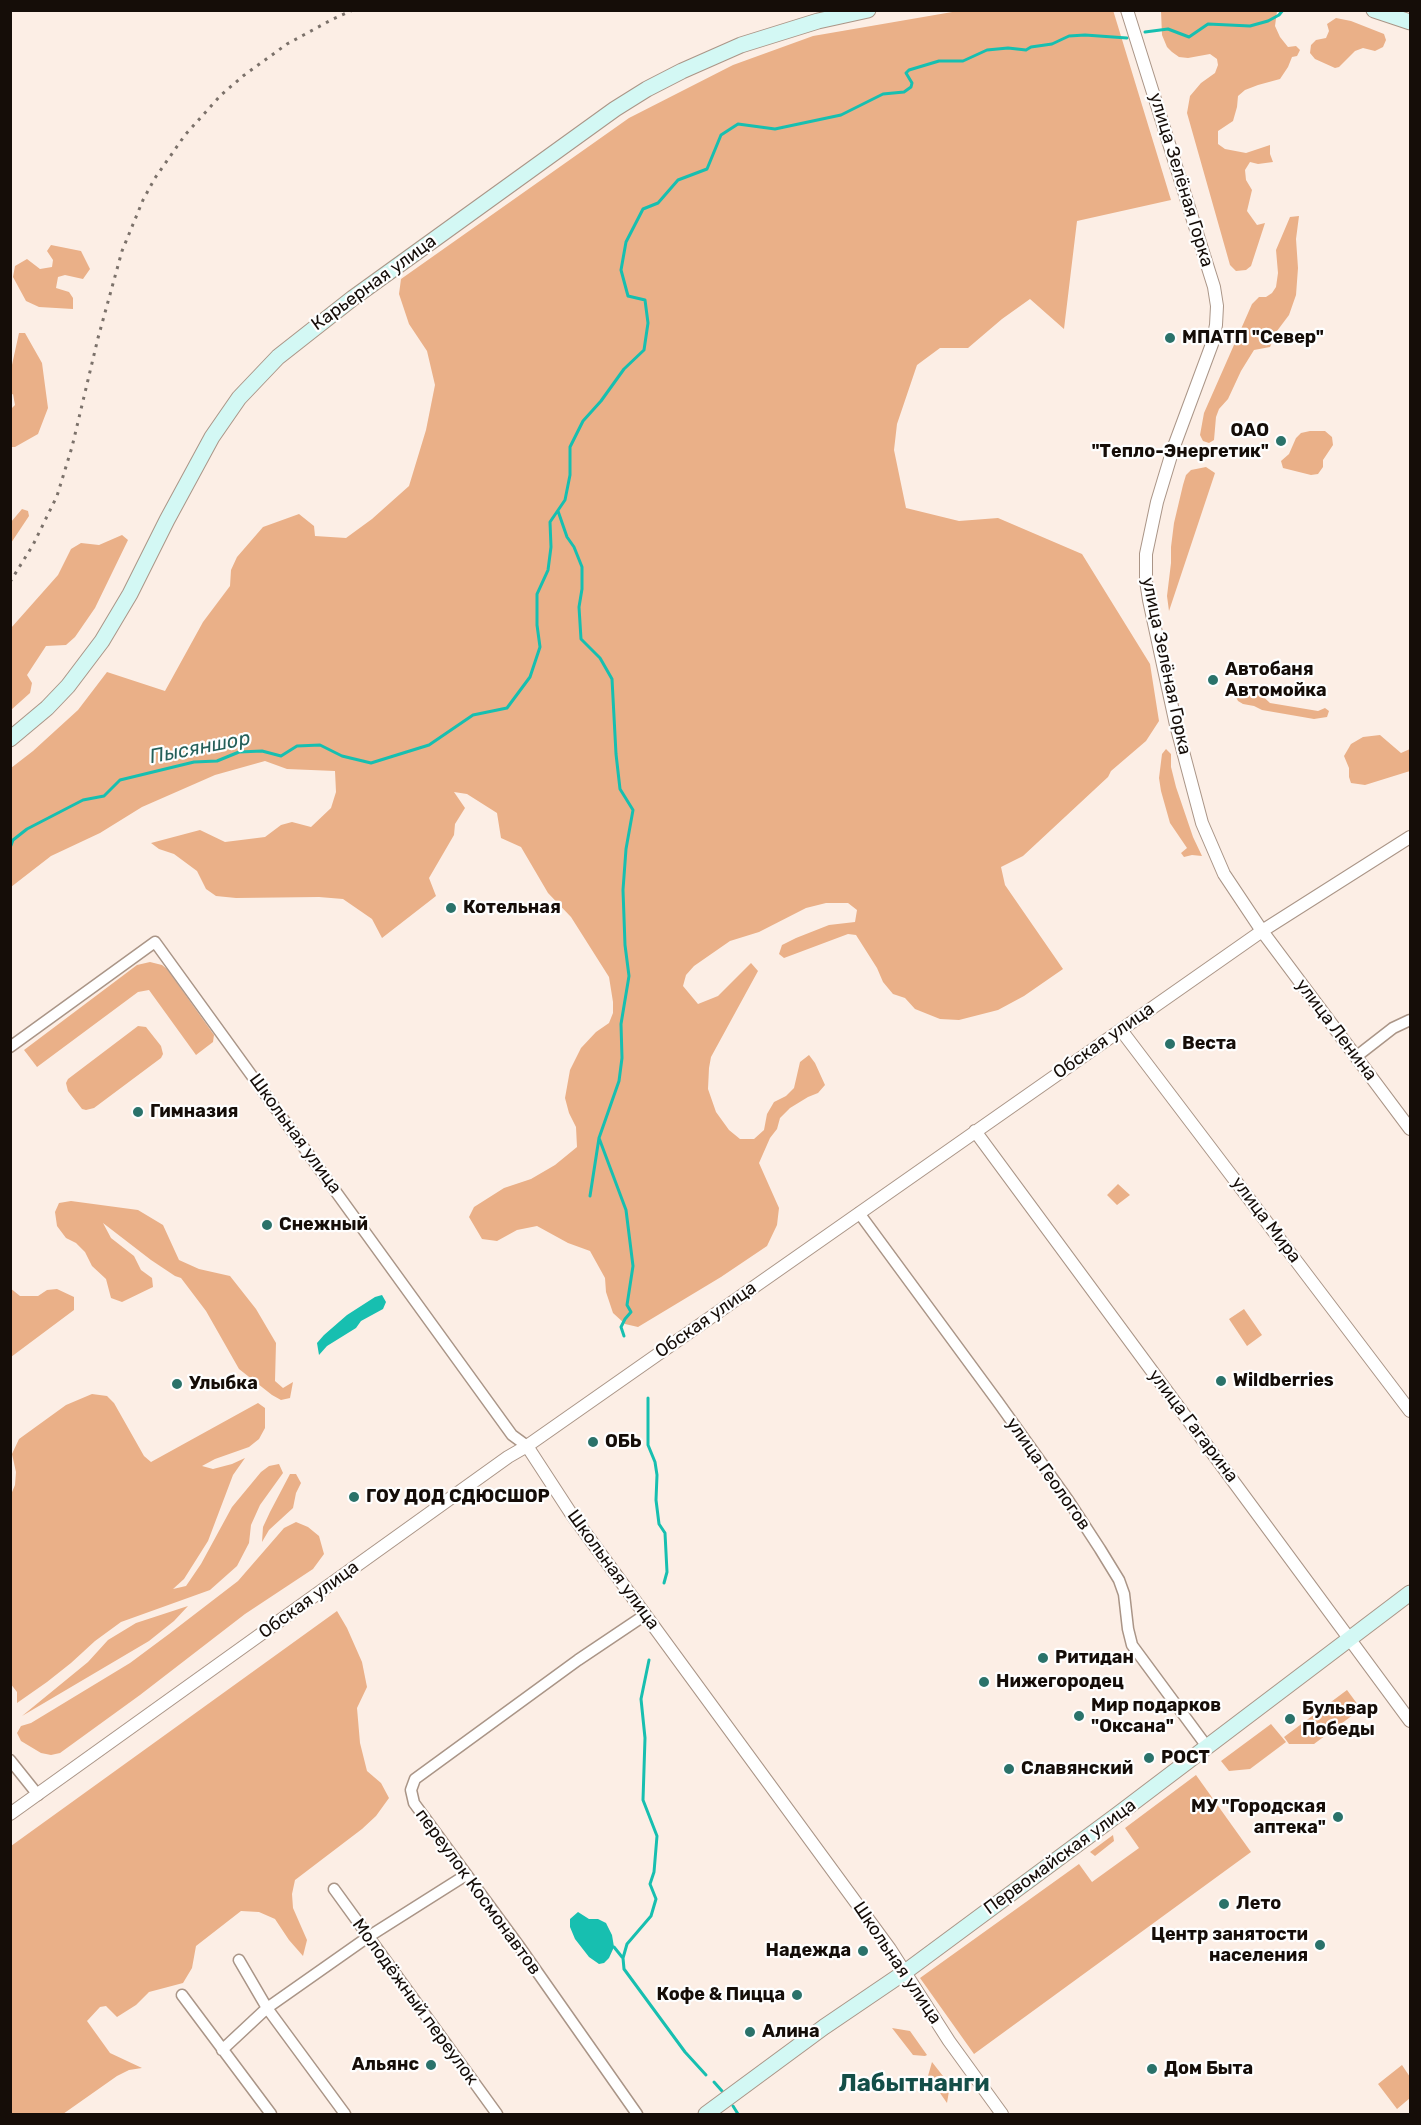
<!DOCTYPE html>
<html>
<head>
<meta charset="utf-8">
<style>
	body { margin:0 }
	#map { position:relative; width:1421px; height:2125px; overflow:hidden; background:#fceee5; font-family:Rubik,sans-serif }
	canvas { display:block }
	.frame { position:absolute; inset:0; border:12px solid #150d08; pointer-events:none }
</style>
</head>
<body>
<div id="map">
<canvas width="1421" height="2125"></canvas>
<div class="frame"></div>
</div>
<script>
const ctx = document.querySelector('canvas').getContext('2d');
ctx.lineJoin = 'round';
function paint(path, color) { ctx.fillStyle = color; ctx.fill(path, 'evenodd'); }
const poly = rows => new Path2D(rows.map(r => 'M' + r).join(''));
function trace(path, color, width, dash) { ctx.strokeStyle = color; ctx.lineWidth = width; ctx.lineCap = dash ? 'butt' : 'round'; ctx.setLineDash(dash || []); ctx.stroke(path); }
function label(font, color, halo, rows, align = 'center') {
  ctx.font = font + ' Rubik,sans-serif'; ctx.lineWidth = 4.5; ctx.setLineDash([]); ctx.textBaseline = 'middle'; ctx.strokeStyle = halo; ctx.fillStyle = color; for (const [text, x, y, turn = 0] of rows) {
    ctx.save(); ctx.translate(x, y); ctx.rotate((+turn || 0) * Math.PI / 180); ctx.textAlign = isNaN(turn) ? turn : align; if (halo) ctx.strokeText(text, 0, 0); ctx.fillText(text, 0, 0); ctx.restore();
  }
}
const green = poly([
	[1113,10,1171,200,1077,221,1064,329,1030,299,1002,319,968,348,940,348,917,365,897,424,894,450,906,508,959,521,998,518,1082,554,1150,664,1159,721,1146,741,1111,771,1108,777,1023,856,1001,867,1005,885,1063,969,1024,996,998,1010,959,1020,940,1019,915,1009,905,998,893,994,883,982,877,968,856,935,848,934,784,958,779,954,782,945,796,938,829,925,855,922,857,910,848,903,826,903,806,908,759,932,730,941,694,966,686,975,683,986,698,1004,718,996,751,963,758,971,711,1057,709,1068,708,1089,716,1112,729,1130,740,1139,754,1139,764,1130,767,1114,774,1102,786,1096,794,1088,800,1062,809,1055,815,1063,825,1085,818,1093,808,1097,790,1108,780,1118,777,1129,770,1138,759,1163,779,1208,777,1225,767,1246,721,1277,638,1327,625,1324,613,1313,606,1292,605,1278,590,1251,568,1243,537,1226,517,1230,497,1241,482,1239,469,1217,474,1207,504,1188,531,1179,555,1165,577,1147,576,1127,569,1113,565,1098,570,1070,581,1048,596,1032,609,1023,613,1013,613,1002,609,977,571,917,548,893,521,847,501,838,497,813,467,794,454,792,465,808,455,824,454,835,429,878,436,896,382,938,372,919,343,899,319,897,236,898,216,896,206,889,197,871,174,854,159,849,151,843,200,830,225,842,265,837,281,825,292,822,311,827,331,808,336,792,335,771,287,769,265,761,215,775,142,807,100,833,51,856,11,887,11,768,33,751,78,710,107,672,165,691,203,622,230,586,231,570,237,557,263,527,299,514,314,526,315,536,346,538,372,519,409,486,426,430,435,385,427,351,409,324,399,294,401,279,629,118,733,65,813,36,958,11],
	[1161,11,1277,11,1275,26,1280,37,1288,47,1296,46,1300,50,1297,56,1292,57,1288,67,1280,79,1258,85,1245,90,1238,96,1237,107,1233,121,1218,131,1218,144,1225,149,1246,153,1270,145,1270,154,1273,162,1258,164,1250,162,1245,170,1246,180,1252,190,1247,211,1257,225,1265,223,1251,266,1246,270,1236,271,1230,265,1187,113,1190,96,1201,83,1215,73,1218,65,1217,59,1210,54,1188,58,1179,57,1172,52,1167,47,1162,35],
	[1336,18,1351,21,1384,34,1386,40,1383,47,1375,51,1363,48,1355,51,1339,67,1335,68,1315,59,1310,53,1311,45,1316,40,1326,38,1329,31,1327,24],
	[1299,216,1296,239,1298,268,1296,295,1289,315,1277,331,1270,347,1254,350,1241,371,1228,399,1219,409,1216,417,1214,440,1209,443,1203,441,1200,435,1204,413,1252,304,1259,297,1266,297,1272,293,1276,287,1278,273,1276,250,1290,217],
	[51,245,81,251,90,269,83,279,65,275,58,277,56,288,69,292,73,298,73,309,39,307,26,301,13,277,15,266,27,259,40,269,52,267,53,260,47,251],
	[19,333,25,333,42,363,48,408,38,434,15,447,11,447,11,409,15,405,13,394,11,395,10,374],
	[1310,431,1325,431,1332,437,1333,445,1323,460,1323,467,1318,474,1311,475,1283,468,1281,461,1289,454,1296,438,1301,433],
	[1206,467,1215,473,1169,611,1167,596,1171,563,1171,547,1174,523,1183,485,1186,475,1191,470],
	[22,509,28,511,29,516,11,543,11,522],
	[122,535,128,540,95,608,75,637,66,645,46,646,27,675,32,683,30,693,11,710,11,628,58,575,71,549,81,543,99,545],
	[1239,685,1254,688,1270,703,1318,711,1325,708,1329,711,1327,717,1314,719,1262,710,1254,706,1243,704,1238,701,1235,695],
	[1380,735,1401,753,1410,749,1410,771,1365,785,1351,783,1349,777,1349,768,1344,756,1351,744,1363,737],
	[1166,749,1171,754,1171,767,1176,787,1193,837,1202,856,1192,855,1184,857,1181,853,1187,848,1170,823,1161,791,1159,778,1162,754],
	[150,962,162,965,167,969,214,1035,213,1042,196,1055,149,990,138,992,37,1067,24,1050,137,965],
	[138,1026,146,1027,161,1046,163,1054,161,1058,94,1108,86,1110,82,1109,68,1091,66,1083,68,1079],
	[1118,1184,1130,1195,1117,1205,1107,1195],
	[71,1201,138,1210,163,1225,179,1260,199,1269,230,1276,256,1309,276,1343,275,1381,283,1388,293,1382,290,1398,281,1400,272,1395,239,1369,206,1311,181,1278,175,1276,151,1260,103,1223,111,1238,134,1256,141,1270,152,1278,153,1287,122,1302,111,1298,106,1279,92,1266,85,1252,76,1243,66,1238,57,1226,55,1212,59,1203],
	[10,1288,20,1296,38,1296,47,1290,57,1289,74,1297,74,1310,11,1357],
	[1244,1309,1262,1335,1247,1346,1229,1319],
	[92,1394,107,1396,114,1403,144,1456,151,1462,258,1403,265,1408,265,1428,259,1439,249,1447,215,1459,202,1466,213,1469,232,1464,245,1458,233,1475,208,1541,184,1579,173,1589,186,1586,201,1564,232,1507,261,1472,269,1466,279,1464,283,1473,260,1505,251,1525,249,1543,237,1566,210,1590,121,1622,95,1641,71,1663,47,1682,17,1703,17,1692,10,1683,10,1497,15,1485,16,1472,12,1454,19,1439,66,1405],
	[290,1474,296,1474,301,1483,296,1493,293,1508,269,1530,262,1542,263,1527,270,1512],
	[296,1522,308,1527,319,1536,324,1554,313,1569,245,1614,140,1695,60,1753,51,1755,41,1753,21,1741,17,1733,21,1726,31,1723,130,1663,169,1634,238,1581,284,1528],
	[188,1606,174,1621,149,1641,22,1716,88,1662,108,1640,136,1623],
	[337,1611,347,1628,362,1662,367,1687,357,1708,360,1743,367,1771,381,1783,389,1798,376,1816,362,1829,295,1880,292,1894,293,1908,307,1940,303,1956,289,1940,275,1919,259,1912,241,1911,196,1946,192,1968,183,1983,149,1992,136,2005,117,2017,106,2006,100,2007,87,2021,110,2053,142,2068,129,2070,117,2076,63,2114,11,2114,11,1846],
	[1347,1690,1361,1709,1314,1744,1289,1744,1284,1737],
	[1271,1724,1286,1742,1250,1769,1229,1771,1221,1761],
	[1196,1775,1251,1852,974,2054,920,1978,1079,1864,1092,1882,1139,1848,1125,1828],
	[1113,1835,1114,1841,1095,1856,1090,1852],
	[892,2028,910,2031,927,2055,925,2056,913,2055],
	[932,2062,950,2085,947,2103,928,2076],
	[1402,2065,1410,2077,1410,2098,1397,2109,1378,2084]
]);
const water = poly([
	[382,1295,386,1302,383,1309,361,1321,356,1328,327,1346,319,1355,317,1343,324,1335,347,1315,375,1297],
	[578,1912,589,1919,598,1919,606,1923,612,1935,614,1947,609,1958,604,1963,599,1964,589,1957,575,1939,570,1927,570,1919]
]);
const stream = poly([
	[1145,32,1168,29,1189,37,1208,24,1250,26,1268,21,1279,15,1283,10],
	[558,511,567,537,574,547,582,567,582,589,579,607,581,639,600,658,612,679,616,754,620,789,633,810,626,849,623,890,625,945,629,976,621,1024,622,1058,619,1081,599,1138,590,1196],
	[10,848,13,840,27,829,83,800,104,796,120,780,194,762,217,761,239,752,262,751,281,756,297,746,320,745,342,756,371,763,429,745,473,715,507,708,530,677,540,647,537,625,537,594,548,570,551,547,550,522,565,500,570,475,570,447,583,421,601,401,624,369,644,350,648,323,645,300,628,296,621,270,626,242,643,209,658,203,678,180,707,169,721,135,738,124,775,129,841,115,883,94,904,92,911,87,912,83,906,73,909,70,939,61,963,61,987,50,1008,48,1026,50,1031,47,1052,44,1069,36,1085,35,1127,38],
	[599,1138,626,1210,633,1266,627,1305,631,1312,625,1319,621,1327,624,1336],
	[648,1398,648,1445,655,1462,657,1475,656,1500,659,1524,665,1533,667,1572,664,1583],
	[649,1660,641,1699,645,1738,643,1800,657,1836,654,1872,650,1884,656,1899,651,1916,627,1944,623,1958,624,1969,685,2052,706,2075],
	[614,1947,622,1957],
	[714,2082,722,2091],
	[733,2106,738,2114]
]);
const minor = poly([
	[10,1047,155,942,512,1435,527,1446],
	[1357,1056,1393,1028,1410,1020],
	[859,1213,998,1402,1068,1500,1100,1549,1119,1580,1124,1594,1128,1629,1132,1645,1208,1748],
	[10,1760,38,1795],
	[334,1889,497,2114],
	[239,1960,267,2008,345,2114],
	[182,1995,271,2114],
	[222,2050,267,2008,368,1937,466,1875],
	[637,2114,519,1946,414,1803,411,1790,415,1779,578,1660,645,1615]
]);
const tertiary = poly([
	[1127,10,1214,287,1217,306,1216,325,1212,344,1173,449,1157,502,1146,554,1146,581,1149,600,1176,725,1202,823,1224,874,1262,931,1410,1129],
	[1121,1030,1410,1411],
	[975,1131,1410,1721],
	[527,1446,570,1512,890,1949,949,2041,1002,2114],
	[10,1814,508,1457,527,1446,1262,931,1410,837]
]);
const secondary = poly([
	[1374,10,1410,22],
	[10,739,47,708,68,686,102,641,130,594,167,520,212,437,239,398,278,357,353,298,615,109,647,89,682,71,741,45,818,21,868,10],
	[706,2114,824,2027,905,1972,1117,1815,1410,1593]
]);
const rail = poly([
	[10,582,33,545,57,496,72,447,98,338,122,251,143,200,155,178,185,135,221,95,243,76,287,44,333,19,353,10]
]);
const markers = [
	[1170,338,6,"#2a726a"],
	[1281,441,6,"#2a726a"],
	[1213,680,6,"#2a726a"],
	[451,908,6,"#2a726a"],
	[1170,1044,6,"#2a726a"],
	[138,1112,6,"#2a726a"],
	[267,1225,6,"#2a726a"],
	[1221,1381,6,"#2a726a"],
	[177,1384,6,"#2a726a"],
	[593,1442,6,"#2a726a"],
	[354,1497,6,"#2a726a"],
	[1043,1658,6,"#2a726a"],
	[984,1682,6,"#2a726a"],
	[1079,1716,6,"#2a726a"],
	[1290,1719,6,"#2a726a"],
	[1149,1758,6,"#2a726a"],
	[1009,1769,6,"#2a726a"],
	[1338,1817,6,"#2a726a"],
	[1224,1904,6,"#2a726a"],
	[1320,1945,6,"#2a726a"],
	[863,1951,6,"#2a726a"],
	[797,1995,6,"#2a726a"],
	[750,2032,6,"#2a726a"],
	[431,2065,6,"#2a726a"],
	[1152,2069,6,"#2a726a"]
];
const streetNames = [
	["улица Зелёная Горка",1181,180,73],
	["Карьерная улица",374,283,-36],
	["улица Зелёная Горка",1166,666,78],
	["улица Ленина",1336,1030,53],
	["Обская улица",1104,1041,-35],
	["Школьная улица",295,1134,54],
	["улица Мира",1266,1220,53],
	["Обская улица",706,1320,-35],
	["улица Гагарина",1193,1426,53],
	["улица Геологов",1048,1474,55],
	["Школьная улица",613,1570,54],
	["Обская улица",309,1600,-36],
	["Первомайская улица",1060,1857,-36],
	["переулок Космонавтов",478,1892,54],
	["Школьная улица",897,1963,56],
	["Молодёжный переулок",415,2002,54]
];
const poiNames = [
	["МПАТП \"Север\"",1182,338],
	["ОАО",1269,431,"right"],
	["\"Тепло-Энергетик\"",1269,452,"right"],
	["Автобаня",1225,670],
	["Автомойка",1225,691],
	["Котельная",463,908],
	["Веста",1182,1044],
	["Гимназия",150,1112],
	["Снежный",279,1225],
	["Wildberries",1233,1381],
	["Улыбка",189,1384],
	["ОБЬ",605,1442],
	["ГОУ ДОД СДЮСШОР",366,1497],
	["Ритидан",1055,1658],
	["Нижегородец",996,1682],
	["Мир подарков",1091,1706],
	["\"Оксана\"",1091,1727],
	["Бульвар",1302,1709],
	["Победы",1302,1730],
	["РОСТ",1161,1758],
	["Славянский",1021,1769],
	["МУ \"Городская",1326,1807,"right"],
	["аптека\"",1326,1828,"right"],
	["Лето",1236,1904],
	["Центр занятости",1308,1935,"right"],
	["населения",1308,1956,"right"],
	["Надежда",851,1951,"right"],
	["Кофе & Пицца",785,1995,"right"],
	["Алина",762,2032],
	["Альянс",419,2065,"right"],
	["Дом Быта",1164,2069]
];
const waterNames = [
	["Пысяншор",200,748,-11]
];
const districtNames = [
	["Лабытнанги",914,2084]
];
paint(green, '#eab088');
paint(water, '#17bfb0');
trace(stream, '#17bfb0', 3);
trace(minor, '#aa9587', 13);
trace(tertiary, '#aa9587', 14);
trace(secondary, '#aa9587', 17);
trace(minor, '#fff', 10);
trace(tertiary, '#fff', 12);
trace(secondary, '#d3f8f4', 15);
trace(rail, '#7b716a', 3, [3, 6]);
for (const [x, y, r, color] of markers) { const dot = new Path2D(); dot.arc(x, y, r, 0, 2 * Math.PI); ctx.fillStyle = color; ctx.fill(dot); trace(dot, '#fefefe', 2); }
label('18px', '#150d08', '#fefefe', streetNames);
label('bold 18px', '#150d08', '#fefefe', poiNames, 'left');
label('italic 20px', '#245f59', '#fefefe', waterNames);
label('bold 24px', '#134e48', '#fefefe', districtNames);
</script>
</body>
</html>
